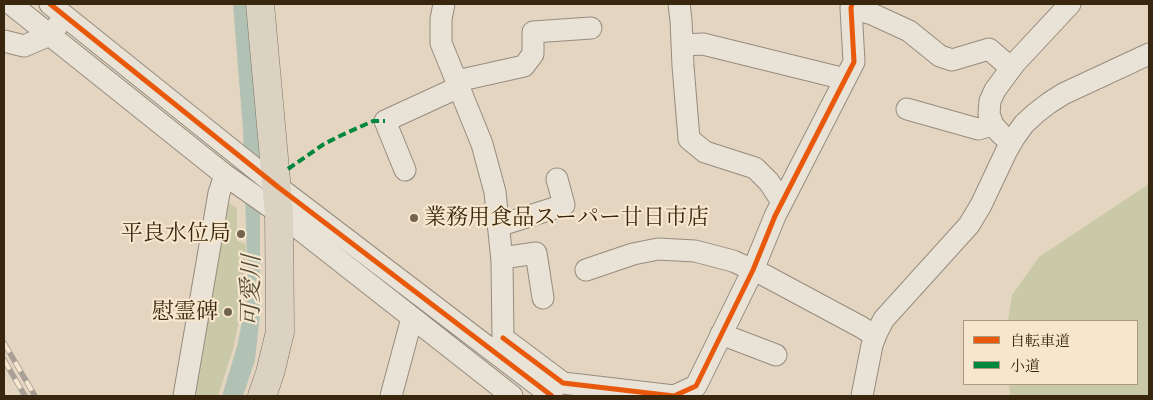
<!DOCTYPE html>
<html>
<head>
<meta charset="utf-8">
<style>
	body { margin:0 }
	#map { position:relative; width:1153px; height:400px; overflow:hidden; background:#e4d5c1; font-family:"EB Garamond","Noto Serif JP",serif }
	canvas { display:block }
	.frame { position:absolute; inset:0; border:5px solid #38260f; pointer-events:none }
	.legend { position:absolute; left:963px; top:320px; width:175px; height:65px; box-sizing:border-box; background:#f7e6ce; border:1px solid #ab9982; margin:0; padding:6px 9px; list-style:none; font-size:15px; color:#38260f }
	.legend li { display:flex; align-items:center; gap:10px; height:25px }
	.legend b { width:25px; border:1px solid #ab9982 }
</style>
</head>
<body>
<div id="map">
<canvas width="1153" height="400"></canvas>
<div class="frame"></div>
<ul class="legend">
<li><b style="height:6px;background:#e8590c"></b>自転車道</li>
<li><b style="height:6px;background:#00873e"></b>小道</li>
</ul>
</div>
<script>
const ctx = document.querySelector('canvas').getContext('2d');
ctx.lineJoin = 'round';
function paint(path, color) { ctx.fillStyle = color; ctx.fill(path, 'evenodd'); }
const poly = rows => new Path2D(rows.map(r => 'M' + r).join(''));
function trace(path, color, width, dash) { ctx.strokeStyle = color; ctx.lineWidth = width; ctx.lineCap = dash ? 'butt' : 'round'; ctx.setLineDash(dash || []); ctx.stroke(path); }
function label(font, color, halo, rows, align = 'center') {
  ctx.font = font + ' "EB Garamond","Noto Serif JP",serif'; ctx.lineWidth = 4.5; ctx.setLineDash([]); ctx.textBaseline = 'middle'; ctx.strokeStyle = halo; ctx.fillStyle = color; for (const [text, x, y, turn = 0] of rows) {
    ctx.save(); ctx.translate(x, y); ctx.rotate((+turn || 0) * Math.PI / 180); ctx.textAlign = isNaN(turn) ? turn : align; if (halo) ctx.strokeText(text, 0, 0); ctx.fillText(text, 0, 0); ctx.restore();
  }
}
const green = poly([
	[1149,184,1149,396,1010,396,1009,384,1137,384,1137,321,1008,321,1012,295,1039,257],
	[229,203,237,208,237,241,246,244,246,287,233,349,218,396,194,396]
]);
const water = poly([
	[233,4,252,4,258,95,260,186,260,313,255,360,243,396,222,396,238,343,248,289,243,130]
]);
const minor = poly([
	[11,4,225,175,279,213,512,396],
	[50,4,278,187,552,396],
	[444,4,441,19,441,43,482,144,495,192,502,261,503,338,499,350],
	[679,4,681,20,683,66,689,139,705,152,755,168,769,182,782,202],
	[851,8,872,14,909,31,940,56,952,60,989,49,1011,68],
	[4,41,24,46,50,35,58,25],
	[682,45,703,44,845,79],
	[457,81,524,66,533,54,533,32,591,28],
	[907,109,978,129,993,125],
	[1011,143,1001,134,993,125,989,114,990,101,995,90,1015,63,1070,4],
	[405,170,385,121,459,87],
	[498,226,564,205,557,179],
	[502,258,536,253,543,298],
	[586,270,633,254,658,249,695,251,733,261,764,275,861,327,875,336],
	[721,334,776,355],
	[503,338,563,383,674,396,696,386,753,270,775,216,854,62,851,8,852,4],
	[184,396,219,193,225,175],
	[391,396,412,318],
	[862,396,872,345,877,332,884,319,969,225,981,205,1006,152,1014,138,1024,124,1036,113,1049,103,1063,94,1149,54]
]);
const major = poly([
	[260,4,279,213,280,332,270,373,262,396]
]);
const rail = poly([
	[4,343,35,396],
	[4,360,25,396]
]);
const quiet = poly([
	[288,169,324,144,342,135,373,121,385,121]
]);
const cycleway = poly([
	[50,4,278,187,552,396],
	[503,338,563,383,674,396,696,386,753,270,775,216,854,62,851,8,852,4]
]);
const markers = [
	[414,218,5,"#74634d"],
	[241,234,5,"#74634d"],
	[228,312,5,"#74634d"]
];
const poiNames = [
	["業務用食品スーパー廿日市店",424,218,"left"],
	["平良水位局",231,234],
	["慰霊碑",218,312]
];
const waterNames = [
	["可愛川",252,291,-89]
];
paint(green, '#cac9a7');
paint(water, '#b1c1b4');
trace(minor, '#968c7e', 23);
trace(major, '#7e7466', 29);
trace(minor, '#e9e2d7', 21);
trace(major, '#dcd2c2', 28);
trace(rail, '#a8a096', 5.5);
trace(rail, '#f7e6ce', 4, [11]);
trace(quiet, '#00873e', 4, [8, 4]);
trace(cycleway, '#e8590c', 5);
for (const [x, y, r, color] of markers) { const dot = new Path2D(); dot.arc(x, y, r, 0, 2 * Math.PI); ctx.fillStyle = color; ctx.fill(dot); trace(dot, '#f7e6ce', 2); }
label('22px', '#38260f', '#f7e6ce', poiNames, 'right');
label('italic 24px', '#514b37', '#f7e6ce', waterNames);
</script>
</body>
</html>
